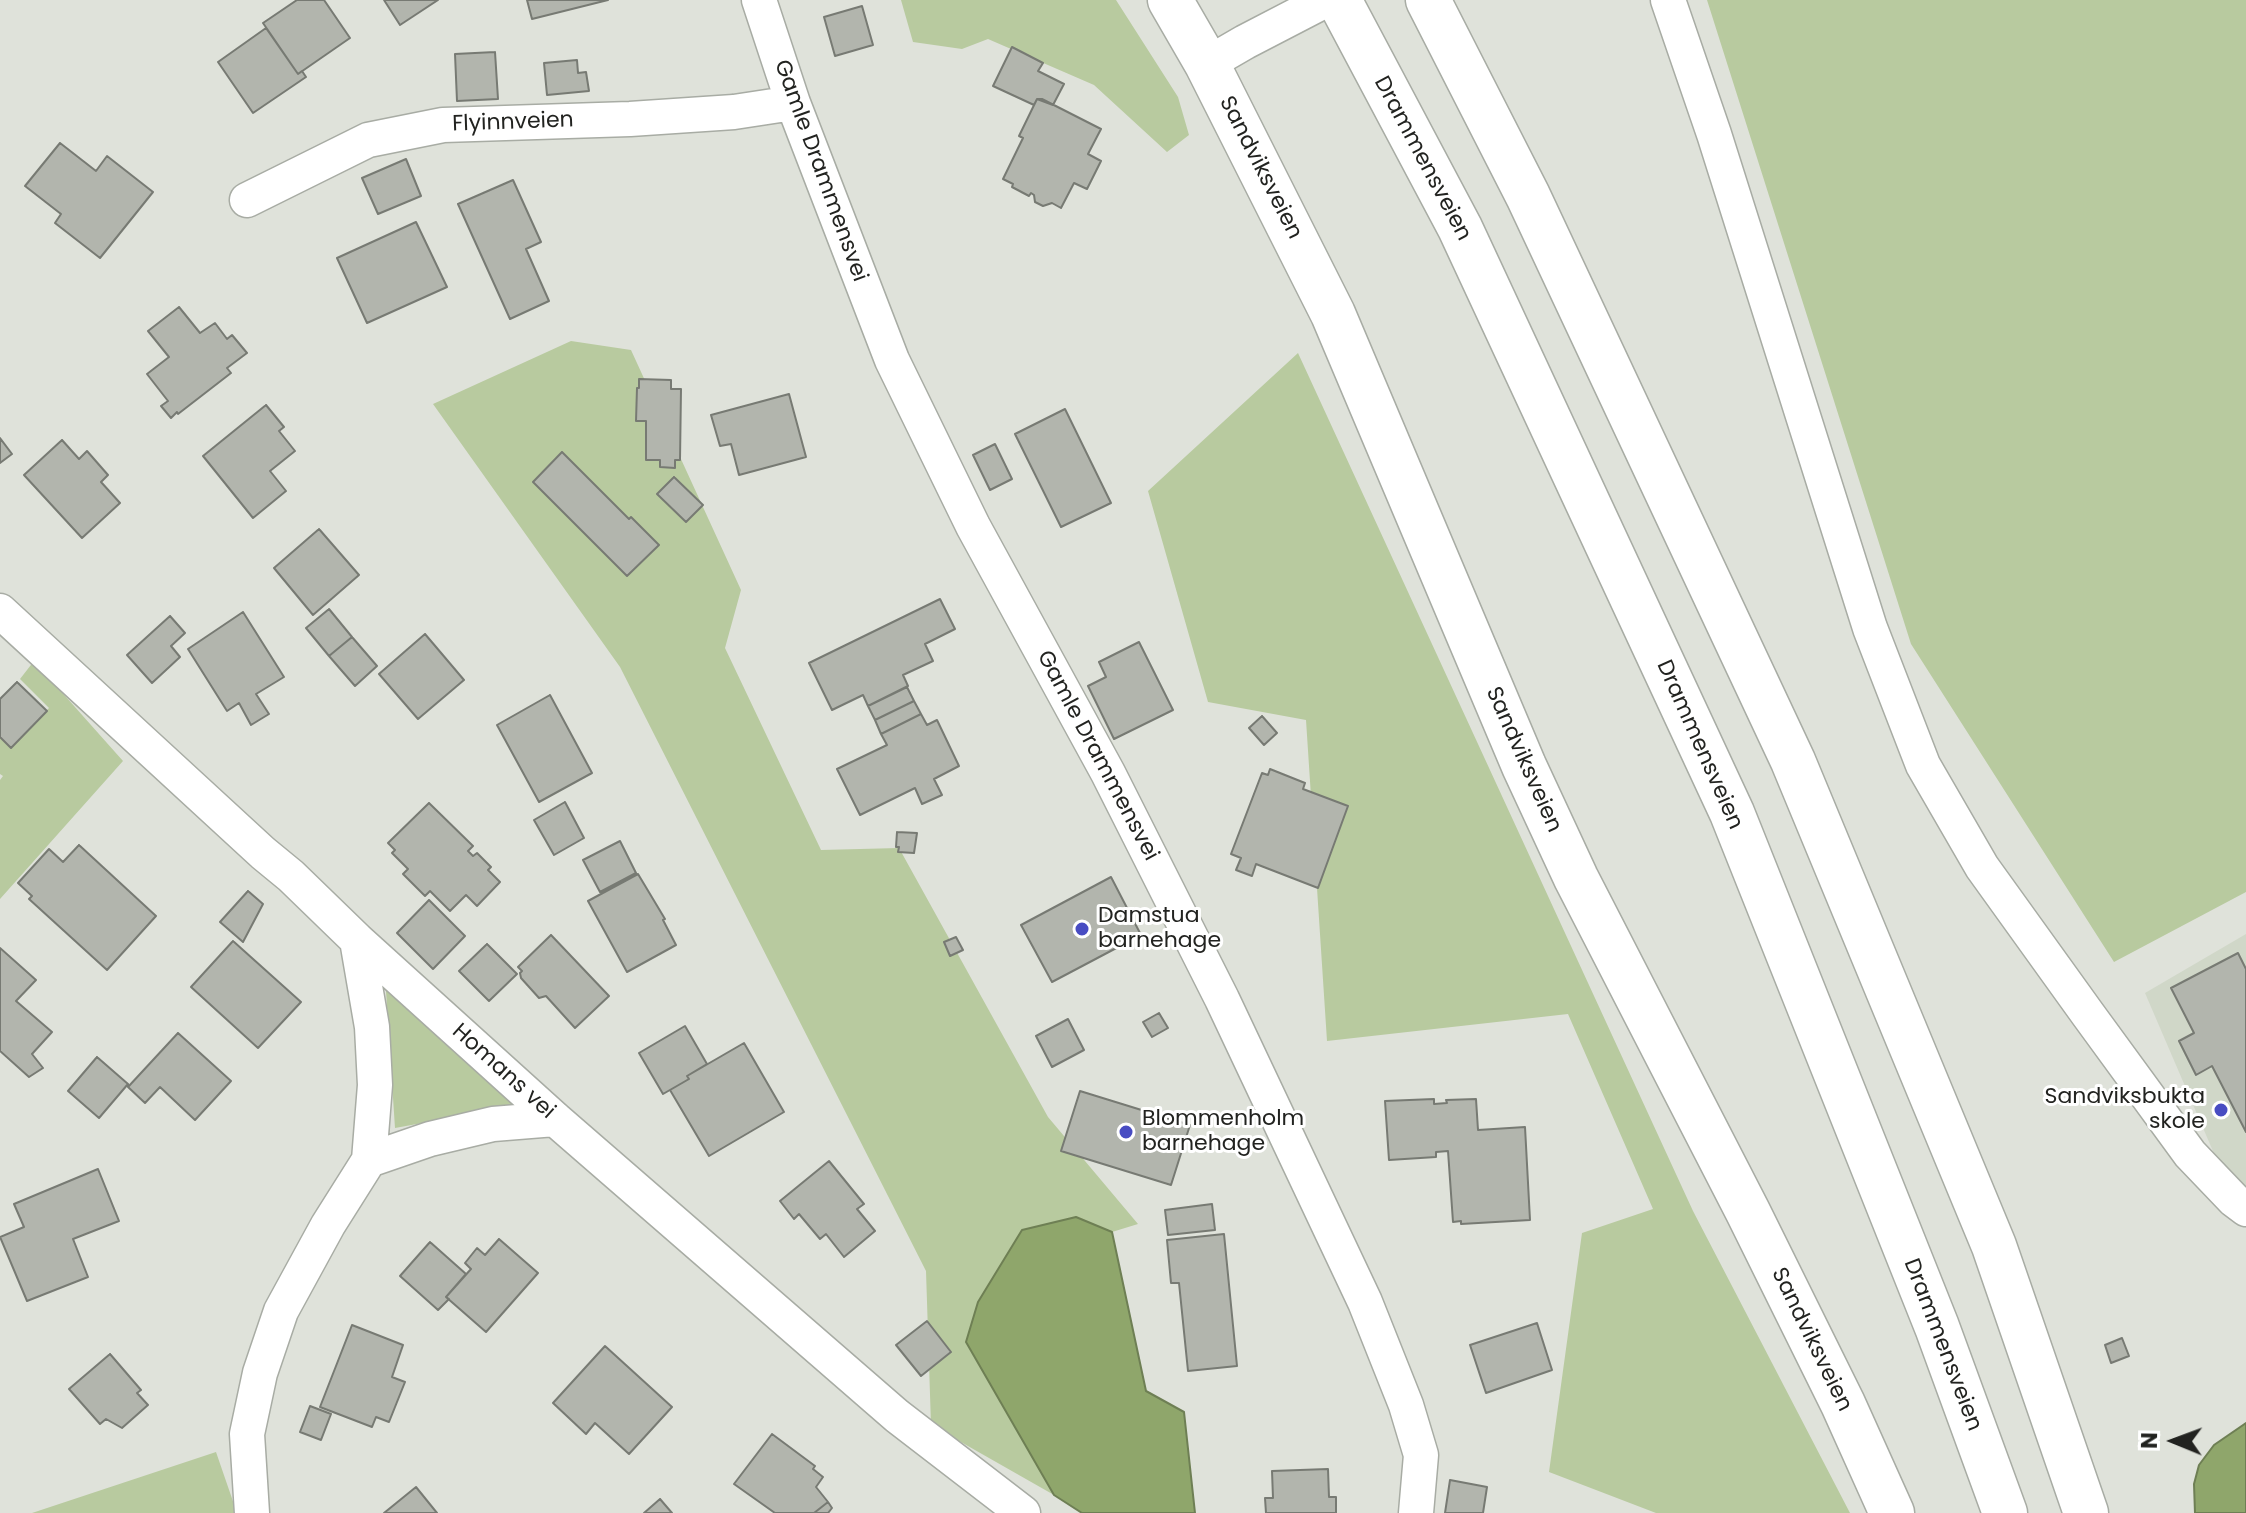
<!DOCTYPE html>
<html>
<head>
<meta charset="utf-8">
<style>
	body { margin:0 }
	#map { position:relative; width:2246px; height:1513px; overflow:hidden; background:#dfe2da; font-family:Poppins,sans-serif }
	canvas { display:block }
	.north { position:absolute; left:2134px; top:1401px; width:80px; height:80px; -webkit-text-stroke:6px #fff; paint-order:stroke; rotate:271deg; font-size:22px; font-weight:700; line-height:32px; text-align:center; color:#222320 }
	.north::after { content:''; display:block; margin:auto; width:28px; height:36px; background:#222320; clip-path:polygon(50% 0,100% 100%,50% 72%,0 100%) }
</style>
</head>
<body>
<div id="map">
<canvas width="2246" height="1513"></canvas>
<div class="north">N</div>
</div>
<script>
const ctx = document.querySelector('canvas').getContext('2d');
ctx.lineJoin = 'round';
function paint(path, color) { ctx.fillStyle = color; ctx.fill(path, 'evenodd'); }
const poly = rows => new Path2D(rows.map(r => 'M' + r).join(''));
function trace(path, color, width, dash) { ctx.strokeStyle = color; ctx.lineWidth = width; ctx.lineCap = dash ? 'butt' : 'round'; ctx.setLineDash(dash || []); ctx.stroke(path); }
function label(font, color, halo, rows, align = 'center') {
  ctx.font = font + ' Poppins,sans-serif'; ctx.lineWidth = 6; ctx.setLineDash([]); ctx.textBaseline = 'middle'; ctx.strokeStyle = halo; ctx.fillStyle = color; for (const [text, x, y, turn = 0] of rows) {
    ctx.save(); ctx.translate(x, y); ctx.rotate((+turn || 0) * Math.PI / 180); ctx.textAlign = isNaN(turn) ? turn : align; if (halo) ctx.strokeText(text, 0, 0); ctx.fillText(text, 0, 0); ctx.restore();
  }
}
const built = poly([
	[2246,934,2246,1228,2145,993]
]);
const green = poly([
	[901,0,1116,0,1178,97,1189,135,1167,152,1094,85,988,39,962,49,913,42],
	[1707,0,2246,0,2246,892,2114,962,1911,644],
	[571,341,631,350,741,590,725,648,821,850,899,848,1048,1117,1138,1224,1112,1232,1076,1217,966,1342,1054,1495,931,1425,926,1271,620,667,433,404],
	[1298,353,1693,1211,1850,1513,1656,1513,1549,1472,1582,1233,1653,1209,1568,1014,1327,1041,1306,720,1208,702,1148,491],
	[34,661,123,761,0,899,0,780,3,776,0,774,0,730,14,743,49,708,20,679],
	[385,976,521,1105,395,1128],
	[216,1452,237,1513,32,1513]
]);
const water = poly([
	[1076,1217,1112,1232,1146,1391,1184,1412,1195,1513,1082,1513,1054,1495,966,1342,978,1302,1022,1230,1076,1217],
	[2246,1423,2246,1513,2195,1513,2194,1484,2199,1465,2214,1445,2246,1423]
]);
const building = poly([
	[297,0,324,0,350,38,298,74,263,23,297,0],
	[384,0,438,0,400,25,384,0],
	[527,0,608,0,532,19,527,0],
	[862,6,873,45,835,56,824,17,862,6],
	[266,28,298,74,302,71,306,77,253,113,218,62,266,28],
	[1012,47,1043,63,1038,71,1064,84,1053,105,1037,99,1034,105,993,86,1012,47],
	[495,52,498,99,457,101,455,54,495,52],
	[577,60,578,73,586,72,589,91,547,95,544,63,577,60],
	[1037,99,1042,99,1101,129,1088,154,1101,161,1087,189,1074,183,1061,208,1052,203,1043,206,1035,202,1034,195,1031,193,1029,196,1012,187,1013,184,1003,179,1023,138,1019,136,1037,99],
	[60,143,96,171,107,156,153,192,100,258,55,223,61,214,25,186,60,143],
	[406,159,421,196,378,214,362,178,406,159],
	[513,180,541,242,526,249,549,301,510,319,458,204,513,180],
	[416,222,447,287,367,323,337,258,416,222],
	[179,307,200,333,215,323,227,339,232,335,247,353,227,368,231,373,178,414,177,412,171,418,161,406,168,401,147,374,169,357,148,331,179,307],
	[639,379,671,380,671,389,681,389,680,460,675,460,675,468,660,467,660,460,646,460,646,421,636,421,637,388,639,388,639,379],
	[789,394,806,457,739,475,731,444,720,446,711,415,789,394],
	[266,405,284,427,279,431,295,451,270,471,286,491,253,518,203,456,266,405],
	[1065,409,1111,503,1061,527,1015,434,1065,409],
	[0,438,12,454,0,463,0,438],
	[62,440,79,459,87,451,108,475,101,482,120,503,82,538,24,475,62,440],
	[995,444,1012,479,990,490,973,455,995,444],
	[562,452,629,519,631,517,659,545,627,576,533,482,562,452],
	[674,477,703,505,686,522,657,494,674,477],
	[319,529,359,575,313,615,274,568,319,529],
	[940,599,955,629,925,644,933,661,903,675,908,686,868,706,863,695,832,710,809,663,940,599],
	[329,609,352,637,329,656,306,628,329,609],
	[243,612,284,677,256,694,269,714,251,725,239,703,227,711,188,649,243,612],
	[170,616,185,633,171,646,180,657,152,683,127,655,170,616],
	[425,634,464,680,418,719,379,674,425,634],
	[352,637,377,666,355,686,329,656,352,637],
	[1139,642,1173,710,1114,739,1088,686,1106,677,1099,662,1139,642],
	[17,682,47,711,11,748,0,737,0,699,17,682],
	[907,687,914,701,875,720,868,706,907,687],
	[550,695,592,773,539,802,497,725,550,695],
	[914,701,921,714,881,734,875,720,914,701],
	[921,714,927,725,937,720,959,766,934,779,942,795,922,804,915,788,860,815,837,769,887,745,881,734,921,714],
	[1262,716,1277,733,1264,745,1249,728,1262,716],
	[1270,769,1305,783,1303,789,1348,806,1318,888,1256,864,1252,876,1236,870,1241,858,1231,854,1262,773,1268,775,1270,769],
	[565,802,584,838,554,855,534,820,565,802],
	[429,803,473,846,468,851,473,856,477,853,491,867,488,870,500,882,477,906,466,895,450,911,430,891,425,896,403,874,408,869,392,853,395,850,388,843,429,803],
	[897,832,917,833,914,853,898,852,899,847,896,847,897,832],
	[620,841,636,873,600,892,583,860,620,841],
	[79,845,156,916,107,970,29,899,32,896,18,883,49,849,63,862,79,845],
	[638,874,665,919,663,920,676,945,627,972,588,901,638,874],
	[1111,877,1141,935,1052,982,1021,925,1111,877],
	[248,891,263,904,243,942,220,922,248,891],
	[429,900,465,936,433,969,397,933,429,900],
	[551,935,609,996,575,1028,546,996,539,998,521,978,520,973,522,971,518,967,551,935],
	[956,937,963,950,950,956,944,942,956,937],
	[233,941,301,1002,258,1048,191,987,233,941],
	[487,944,517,974,489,1001,459,971,487,944],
	[0,948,36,980,16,1001,52,1032,32,1054,43,1068,29,1077,0,1051,0,948],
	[2238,953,2246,969,2246,1132,2212,1066,2196,1075,2179,1041,2194,1033,2171,988,2238,953],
	[1159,1013,1168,1028,1152,1037,1143,1022,1159,1013],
	[1068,1019,1084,1050,1052,1067,1036,1036,1068,1019],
	[685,1026,707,1064,687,1076,689,1079,663,1094,639,1053,685,1026],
	[178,1033,231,1081,195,1120,160,1087,145,1103,128,1087,178,1033],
	[744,1043,784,1112,709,1156,670,1090,689,1079,687,1076,744,1043],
	[97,1057,128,1084,99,1118,68,1091,97,1057],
	[1080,1091,1190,1125,1171,1185,1061,1151,1080,1091],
	[1434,1099,1434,1104,1447,1103,1446,1100,1476,1099,1478,1130,1525,1127,1530,1220,1461,1224,1461,1221,1453,1222,1448,1151,1436,1152,1436,1157,1389,1160,1385,1101,1434,1099],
	[829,1161,864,1204,857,1209,875,1231,844,1257,826,1234,820,1239,799,1214,794,1219,780,1201,829,1161],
	[98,1169,119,1221,73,1239,88,1277,27,1301,0,1237,24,1227,14,1204,98,1169],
	[1212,1204,1215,1230,1168,1235,1165,1210,1212,1204],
	[1224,1234,1237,1366,1188,1371,1179,1283,1171,1283,1167,1240,1224,1234],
	[499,1239,538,1273,486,1332,446,1297,471,1269,465,1263,477,1248,485,1255,499,1239],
	[430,1242,466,1274,446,1297,449,1299,438,1310,400,1276,430,1242],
	[927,1321,951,1352,921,1376,896,1345,927,1321],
	[1537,1323,1552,1370,1486,1393,1470,1345,1537,1323],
	[352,1325,403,1345,392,1377,405,1382,389,1422,376,1417,372,1427,320,1407,352,1325],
	[2122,1338,2129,1356,2111,1363,2105,1345,2122,1338],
	[605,1346,672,1407,629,1454,595,1423,586,1434,553,1403,605,1346],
	[110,1354,141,1390,137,1393,148,1405,122,1428,106,1419,100,1424,69,1389,110,1354],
	[310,1406,331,1414,321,1440,300,1432,310,1406],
	[772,1434,815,1466,813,1469,823,1477,816,1487,828,1502,814,1513,775,1513,734,1484,772,1434],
	[1328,1469,1329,1497,1336,1497,1336,1513,1266,1513,1265,1498,1273,1498,1272,1471,1328,1469],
	[1450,1480,1487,1487,1483,1513,1445,1513,1450,1480],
	[416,1487,437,1513,384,1513,416,1487],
	[660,1499,672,1513,644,1513,660,1499],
	[828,1502,832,1508,828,1513,814,1513,828,1502]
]);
const street = poly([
	[759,0,793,103,892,360,973,526,1108,773,1222,999,1365,1302,1406,1405,1421,1455,1416,1513],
	[1668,0,1714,134,1870,628,1923,765,1982,867,2087,1013,2190,1154,2234,1200,2246,1209],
	[1207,64,1245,42,1326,0],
	[247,200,368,140,443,125,630,119,734,112,793,103],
	[0,611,263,853,291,876,357,940,555,1119,897,1416,1023,1513],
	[369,1160,430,1139,493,1124,555,1119],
	[252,1513,247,1434,260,1373,281,1311,328,1225,369,1160,375,1085,372,1027,357,940]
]);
const primary = poly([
	[1170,0,1207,64,1333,314,1524,766,1576,878,1748,1212,1843,1404,1892,1513]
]);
const highway = poly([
	[1339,0,1460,228,1732,813,1937,1327,2005,1513],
	[1428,0,1528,196,1793,761,1994,1246,2086,1513]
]);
const markers = [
	[1082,929,8,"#484cc2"],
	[2221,1110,8,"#484cc2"],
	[1126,1132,8,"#484cc2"]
];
const streetNames = [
	["Flyinnveien",513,123,-2],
	["Drammensveien",1422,159,62],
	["Sandviksveien",1260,168,63],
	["Gamle Drammensvei",820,171,70],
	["Drammensveien",1699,745,66],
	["Gamle Drammensvei",1097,756,62],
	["Sandviksveien",1523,760,66],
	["Homans vei",503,1072,42],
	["Sandviksveien",1811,1340,64],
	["Drammensveien",1942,1345,69]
];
const poiNames = [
	["Damstua",1098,916],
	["barnehage",1098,941],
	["Sandviksbukta",2205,1097,"right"],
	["skole",2205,1122,"right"],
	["Blommenholm",1142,1119],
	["barnehage",1142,1144]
];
paint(built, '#d0d7c8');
paint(green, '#b8ca9f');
paint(water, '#8fa66b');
trace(water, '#6e7f54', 2);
paint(building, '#b2b5ad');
trace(building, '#777a73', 2);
trace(street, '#a8aca4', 37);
trace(primary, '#a8aca4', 47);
trace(highway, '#a8aca4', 47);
trace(street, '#fff', 34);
trace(primary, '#fff', 44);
trace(highway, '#fff', 44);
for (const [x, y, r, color] of markers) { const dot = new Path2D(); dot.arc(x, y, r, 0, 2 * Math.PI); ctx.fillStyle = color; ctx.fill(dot); trace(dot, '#fff', 3); }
label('22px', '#222320', '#fff', streetNames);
label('22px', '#222320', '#fff', poiNames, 'left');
</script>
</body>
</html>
